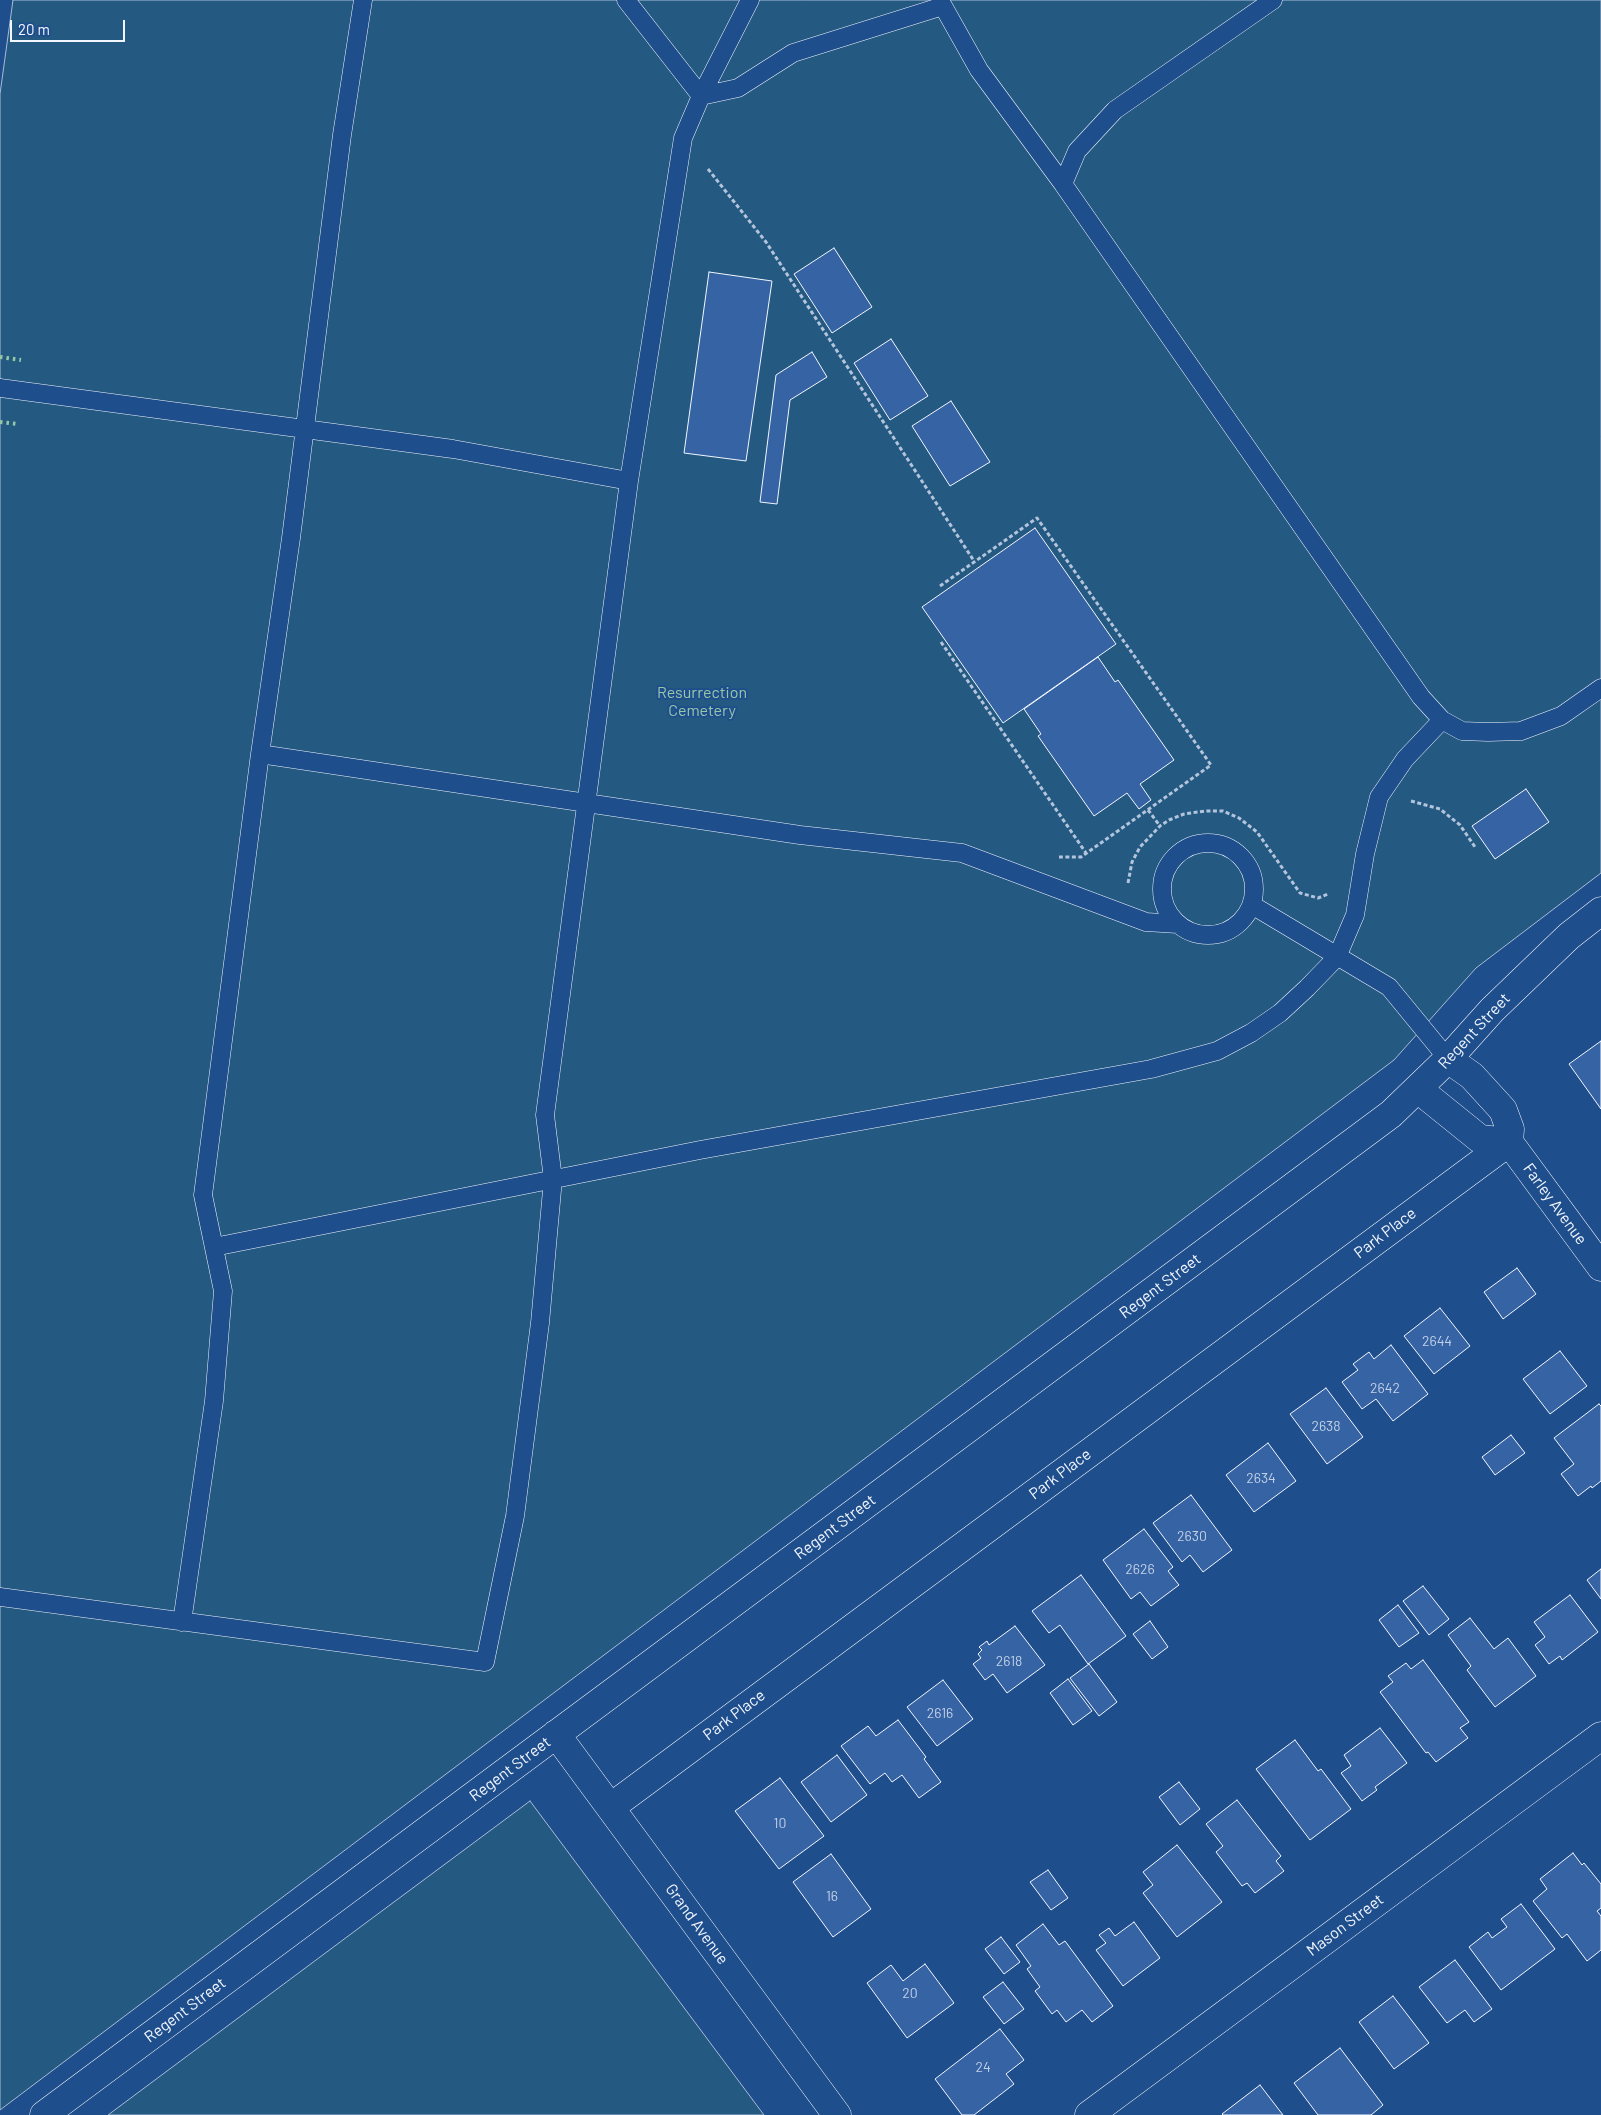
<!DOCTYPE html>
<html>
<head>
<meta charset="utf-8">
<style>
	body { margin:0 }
	#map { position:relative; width:1601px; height:2115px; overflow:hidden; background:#1f4e8c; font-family:Barlow,sans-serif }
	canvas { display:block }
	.scale { position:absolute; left:10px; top:20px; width:115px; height:22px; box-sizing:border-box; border:2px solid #f2f6ff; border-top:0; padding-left:6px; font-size:15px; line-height:18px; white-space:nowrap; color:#f2f6ff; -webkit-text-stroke:4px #1f4e8c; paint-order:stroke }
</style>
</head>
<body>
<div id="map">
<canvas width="1601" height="2115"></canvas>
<div class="scale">20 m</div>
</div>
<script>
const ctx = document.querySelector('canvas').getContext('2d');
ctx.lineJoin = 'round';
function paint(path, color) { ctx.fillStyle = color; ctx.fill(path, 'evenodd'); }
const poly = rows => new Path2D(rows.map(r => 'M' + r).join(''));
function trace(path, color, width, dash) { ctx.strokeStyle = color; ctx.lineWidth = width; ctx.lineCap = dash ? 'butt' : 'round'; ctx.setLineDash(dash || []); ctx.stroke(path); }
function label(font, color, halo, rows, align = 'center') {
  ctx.font = font + ' Barlow,sans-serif'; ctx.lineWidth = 4; ctx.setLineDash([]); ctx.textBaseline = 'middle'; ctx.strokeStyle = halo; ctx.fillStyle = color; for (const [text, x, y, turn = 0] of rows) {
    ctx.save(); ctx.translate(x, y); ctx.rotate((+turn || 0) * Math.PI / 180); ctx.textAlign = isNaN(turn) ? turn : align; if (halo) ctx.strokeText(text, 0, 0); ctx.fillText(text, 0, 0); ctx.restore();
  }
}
const green = poly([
	[13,0,1601,0,1601,873,1476,968,1394,1060,0,2110,0,94,13,0],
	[530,1801,764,2115,108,2115,363,1925,530,1801]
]);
const building = poly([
	[834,248,872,307,832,333,794,274,834,248],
	[709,272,772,281,746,461,684,453,709,272],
	[891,339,928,396,890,420,854,363,891,339],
	[812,352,827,377,790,400,777,504,760,502,776,375,812,352],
	[951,401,990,462,950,486,912,426,951,401],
	[1035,528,1116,644,1003,723,922,607,1035,528],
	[1098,657,1115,682,1118,680,1174,760,1140,784,1151,800,1139,809,1127,793,1094,816,1038,736,1041,734,1024,709,1098,657],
	[1526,789,1549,822,1495,859,1472,826,1526,789],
	[1601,1041,1601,1109,1569,1064,1601,1041],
	[1517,1268,1536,1294,1503,1319,1484,1292,1517,1268],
	[1440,1308,1470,1346,1434,1374,1404,1336,1440,1308],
	[1391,1345,1428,1394,1393,1421,1376,1399,1362,1409,1342,1382,1358,1370,1353,1364,1369,1352,1374,1359,1391,1345],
	[1560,1351,1587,1386,1550,1414,1523,1379,1560,1351],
	[1326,1388,1363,1437,1327,1464,1290,1414,1326,1388],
	[1599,1404,1601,1406,1601,1481,1592,1488,1591,1486,1578,1496,1561,1474,1574,1464,1554,1438,1599,1404],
	[1511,1435,1525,1453,1495,1475,1482,1457,1511,1435],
	[1268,1443,1296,1481,1254,1512,1226,1475,1268,1443],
	[1191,1495,1232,1550,1203,1572,1190,1555,1182,1562,1153,1523,1191,1495],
	[1144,1529,1173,1567,1168,1571,1179,1585,1151,1606,1140,1592,1131,1599,1103,1560,1144,1529],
	[1601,1569,1601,1599,1587,1580,1601,1569],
	[1081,1575,1126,1636,1088,1664,1060,1625,1049,1633,1032,1611,1081,1575],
	[1423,1586,1449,1619,1429,1635,1403,1601,1423,1586],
	[1570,1595,1598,1632,1562,1660,1560,1656,1549,1664,1535,1645,1545,1637,1534,1622,1570,1595],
	[1398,1605,1419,1633,1399,1647,1379,1620,1398,1605],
	[1470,1618,1494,1649,1508,1638,1536,1676,1495,1707,1467,1670,1471,1666,1448,1635,1470,1618],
	[1150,1621,1168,1647,1152,1659,1133,1634,1150,1621],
	[1015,1626,1045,1665,1007,1693,993,1674,985,1680,973,1664,981,1658,978,1654,982,1650,979,1647,987,1641,989,1645,1015,1626],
	[1423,1660,1469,1722,1460,1728,1468,1738,1436,1762,1428,1752,1426,1753,1380,1692,1393,1682,1388,1676,1406,1663,1411,1669,1423,1660],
	[1089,1664,1117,1702,1099,1716,1070,1678,1089,1664],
	[1068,1679,1092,1711,1073,1725,1050,1693,1068,1679],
	[943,1680,973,1719,937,1746,907,1707,943,1680],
	[898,1720,926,1757,924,1759,941,1782,919,1798,902,1775,892,1782,885,1773,870,1784,841,1746,868,1726,876,1736,898,1720],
	[1380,1728,1407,1763,1375,1787,1377,1790,1362,1801,1341,1773,1351,1766,1344,1755,1380,1728],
	[1295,1740,1318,1771,1321,1769,1351,1809,1310,1840,1256,1769,1295,1740],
	[837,1755,867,1795,831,1822,801,1782,837,1755],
	[780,1778,824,1836,779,1869,735,1811,780,1778],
	[1179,1782,1200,1809,1180,1825,1159,1797,1179,1782],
	[1237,1800,1281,1856,1276,1861,1284,1871,1255,1893,1247,1883,1242,1886,1216,1852,1223,1846,1206,1824,1237,1800],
	[1177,1845,1222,1902,1177,1937,1143,1893,1153,1885,1143,1872,1177,1845],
	[1573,1853,1582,1865,1584,1863,1601,1884,1601,1908,1597,1911,1601,1916,1601,1950,1587,1961,1567,1934,1562,1938,1533,1901,1547,1889,1540,1879,1573,1853],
	[831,1854,871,1909,833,1937,793,1882,831,1854],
	[1048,1870,1068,1898,1051,1910,1030,1882,1048,1870],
	[1521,1904,1555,1949,1501,1990,1469,1947,1488,1932,1492,1938,1507,1927,1501,1919,1521,1904],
	[1134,1922,1160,1958,1123,1986,1096,1950,1106,1943,1099,1935,1109,1928,1115,1936,1134,1922],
	[1043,1924,1059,1945,1065,1941,1113,2006,1092,2022,1082,2010,1066,2022,1057,2010,1052,2014,1035,1991,1040,1987,1027,1969,1031,1966,1016,1945,1043,1924],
	[1001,1937,1020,1962,1004,1974,985,1949,1001,1937],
	[1455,1960,1492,2009,1474,2022,1465,2010,1447,2023,1419,1987,1455,1960],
	[925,1964,954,2003,907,2038,867,1983,891,1965,903,1981,925,1964],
	[1003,1982,1024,2009,1004,2024,983,1997,1003,1982],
	[1393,1996,1429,2043,1394,2069,1359,2022,1393,1996],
	[1000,2029,1024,2060,1006,2074,1014,2084,974,2115,962,2115,935,2079,1000,2029],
	[1340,2048,1383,2105,1371,2115,1318,2115,1294,2083,1340,2048],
	[1260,2085,1283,2115,1223,2115,1222,2114,1260,2085]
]);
const path = poly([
	[708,169,766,242,974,561],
	[940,586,1037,518,1211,765,1081,857,1059,857],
	[941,642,1086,853],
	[1411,801,1440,809,1460,825,1475,847],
	[1148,810,1160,826],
	[1128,883,1132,862,1140,847,1160,826,1169,820,1184,814,1205,811,1223,811,1239,818,1257,832,1300,893,1318,898,1328,894]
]);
const lane = poly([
	[626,0,701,96,738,88,793,53,943,6,979,70,1063,184,1421,697,1442,720,1462,731,1488,732,1521,731,1561,716,1601,688],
	[1063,184,1077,151,1115,110,1273,0],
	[0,388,453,449,629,481],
	[260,754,800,835,962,853,1146,922,1178,924],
	'1162 889a46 46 0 1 1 92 0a46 46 0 1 1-92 0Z',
	[1252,905,1389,987,1448,1059],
	[214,1247,700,1150,1151,1069,1217,1051,1251,1033,1280,1013,1307,988,1337,957,1355,915,1365,854,1379,797,1405,759,1442,720],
	[0,1597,485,1662,515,1516,540,1323,553,1179,545,1115,629,481,683,138,701,96,750,0],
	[182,1622,214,1401,223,1291,203,1195,260,754,291,538,342,135,363,0]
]);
const street = poly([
	[1448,1059,1472,1076,1503,1110,1510,1129,1509,1142,1601,1267],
	[1418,1089,1480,1139,1509,1142],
	[556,1734,837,2115],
	[611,1807,1509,1142],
	[44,2115,1391,1114,1448,1059,1492,1010,1569,936,1601,911],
	[1089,2115,1601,1736]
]);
const hedge = poly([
	[0,357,21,360],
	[0,422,18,424]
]);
const numberNames = [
	["2644",1437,1341],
	["2642",1385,1388],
	["2638",1326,1426],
	["2634",1261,1478],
	["2630",1192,1536],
	["2626",1140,1569],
	["2618",1009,1661],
	["2616",940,1713],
	["10",780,1823],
	["16",832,1896],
	["20",910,1993],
	["24",983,2067]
];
const parkNames = [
	["Resurrection",702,693],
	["Cemetery",702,711]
];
const streetNames = [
	["Regent Street",1474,1031,-47],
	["Farley Avenue",1555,1204,54],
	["Park Place",1385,1233,-37],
	["Regent Street",1160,1286,-37],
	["Park Place",1060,1474,-37],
	["Regent Street",835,1527,-37],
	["Park Place",734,1715,-37],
	["Regent Street",510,1769,-37],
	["Grand Avenue",697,1924,54],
	["Mason Street",1345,1925,-37],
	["Regent Street",185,2010,-37]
];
paint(green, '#245a82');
trace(green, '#a8bbd7', 1);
paint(building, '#3563a3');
trace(building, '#f2f6ff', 1);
trace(lane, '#f2f6ff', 19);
trace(street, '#f2f6ff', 29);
trace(path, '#b3c4dc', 3, [4, 2.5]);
trace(lane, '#1f4e8c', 18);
trace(street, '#1f4e8c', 28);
trace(hedge, '#97c8a6', 4, [2.5, 4]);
label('14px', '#c3d1e8', null, numberNames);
label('16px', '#97c8a6', '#1f4e8c', parkNames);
label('16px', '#f2f6ff', '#1f4e8c', streetNames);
</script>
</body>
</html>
